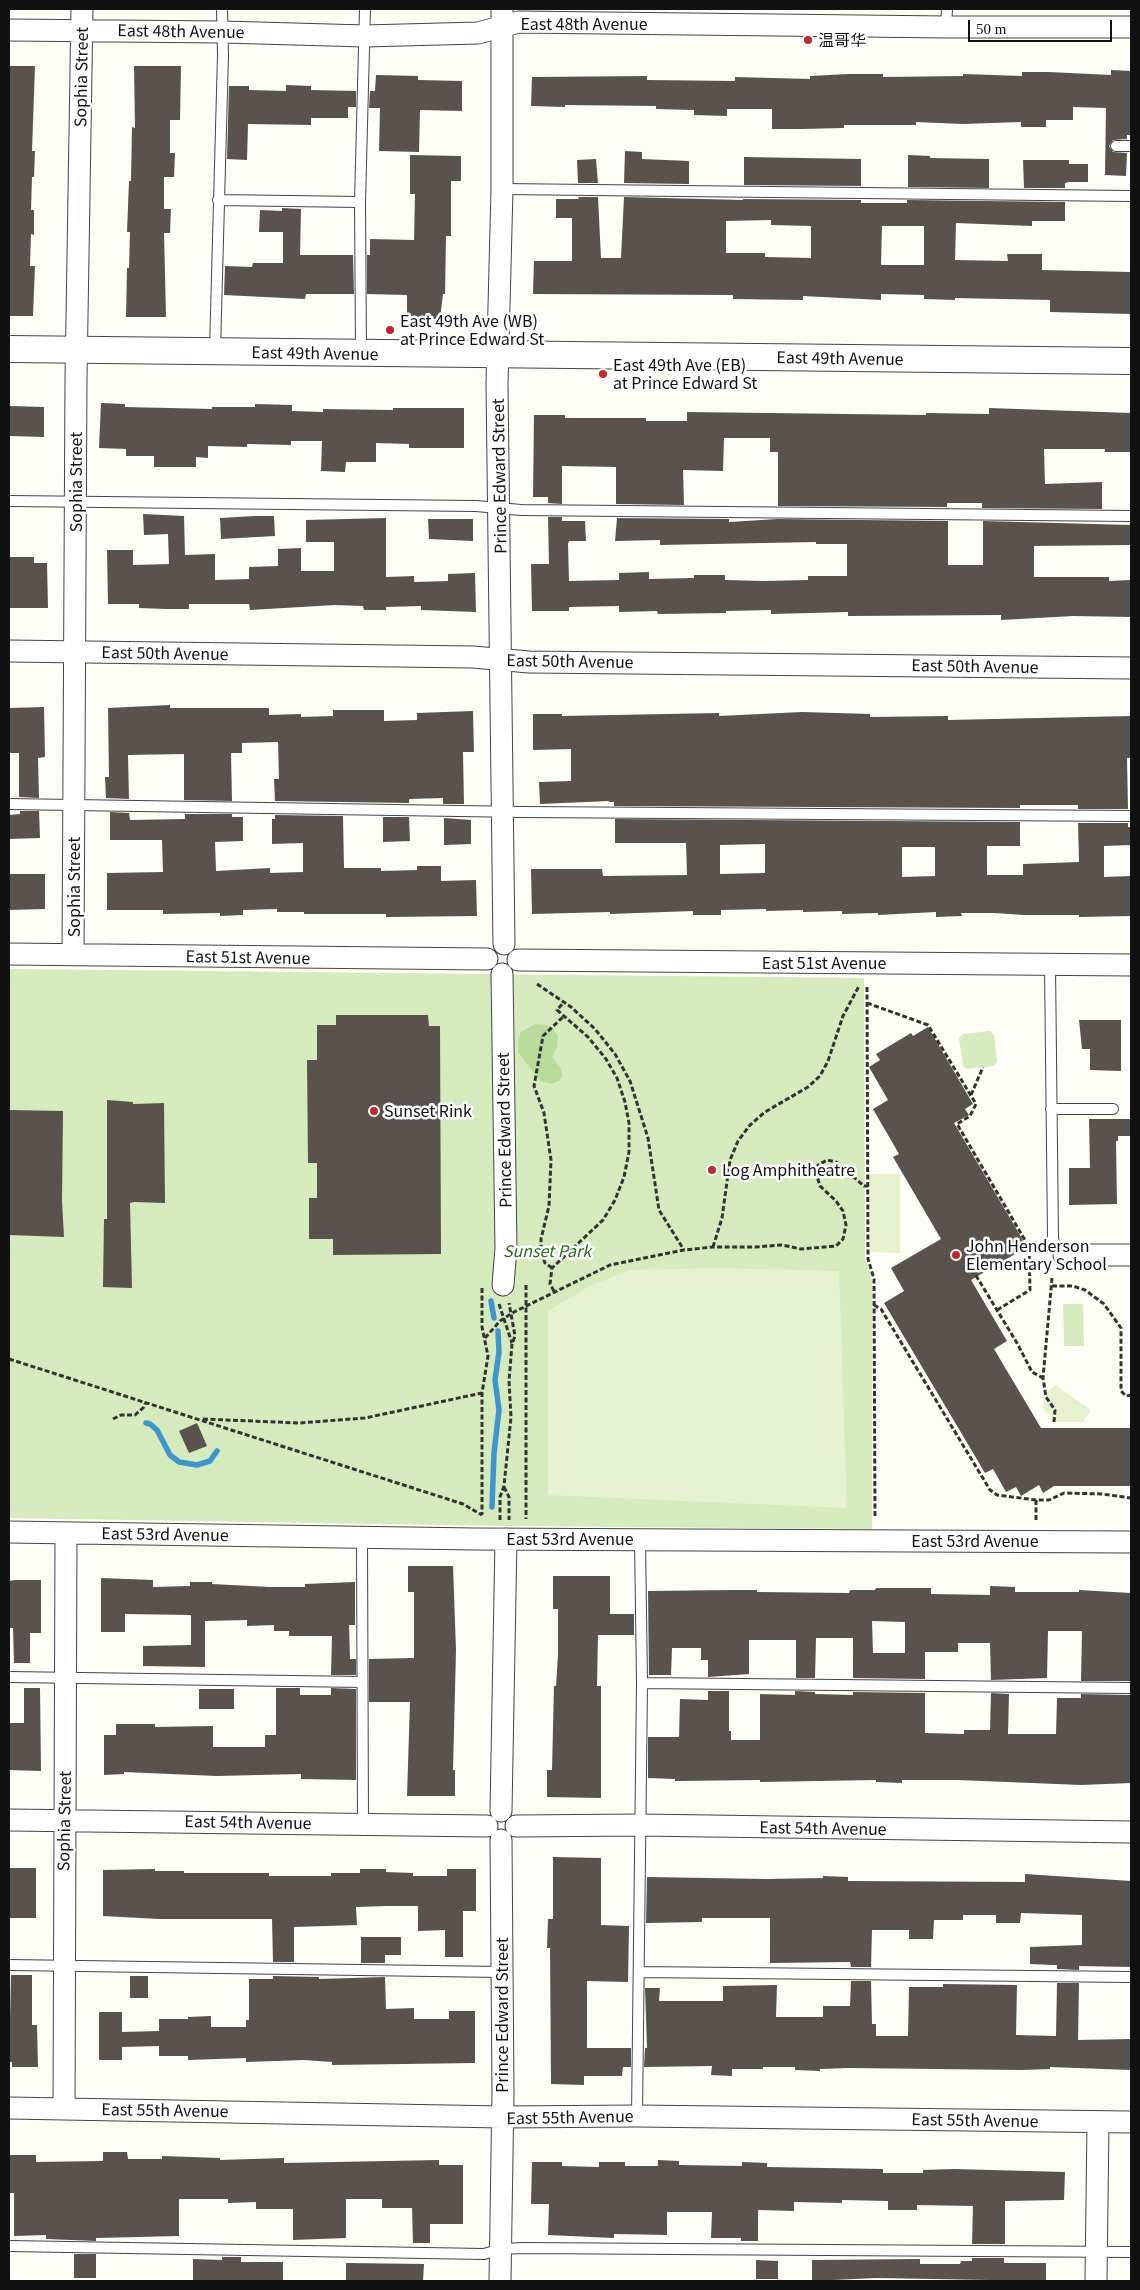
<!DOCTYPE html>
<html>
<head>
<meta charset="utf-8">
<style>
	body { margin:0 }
	#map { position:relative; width:1140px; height:2290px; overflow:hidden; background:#fffdf5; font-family:Georgia,serif }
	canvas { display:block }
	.frame { position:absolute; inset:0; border:10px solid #111; pointer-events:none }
	.scale { position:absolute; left:968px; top:20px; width:144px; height:22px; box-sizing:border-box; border:2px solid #111; border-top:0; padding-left:6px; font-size:15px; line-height:18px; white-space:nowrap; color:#111; -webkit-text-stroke:4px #fff; paint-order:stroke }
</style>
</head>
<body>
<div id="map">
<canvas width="1140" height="2290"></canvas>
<div class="frame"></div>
<div class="scale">50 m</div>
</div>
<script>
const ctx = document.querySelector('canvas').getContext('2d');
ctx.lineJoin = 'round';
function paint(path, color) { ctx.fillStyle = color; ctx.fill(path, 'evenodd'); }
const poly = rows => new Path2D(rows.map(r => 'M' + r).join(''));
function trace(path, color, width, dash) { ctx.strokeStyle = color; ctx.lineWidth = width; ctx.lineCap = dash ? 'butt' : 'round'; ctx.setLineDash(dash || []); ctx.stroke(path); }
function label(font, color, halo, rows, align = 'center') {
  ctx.font = font + ' Georgia,"Noto Sans SC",serif'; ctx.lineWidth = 5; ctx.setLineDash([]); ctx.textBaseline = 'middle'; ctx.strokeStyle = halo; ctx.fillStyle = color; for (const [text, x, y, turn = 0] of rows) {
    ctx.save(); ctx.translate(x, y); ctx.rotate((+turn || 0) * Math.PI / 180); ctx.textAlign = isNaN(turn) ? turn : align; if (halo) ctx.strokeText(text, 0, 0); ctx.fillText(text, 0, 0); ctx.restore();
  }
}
const green = poly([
	[9,969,864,978,865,1258,872,1280,872,1529,503,1526,9,1518],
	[990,1031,994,1035,997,1062,994,1066,967,1069,963,1066,959,1038,963,1034],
	[1063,1304,1083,1304,1084,1346,1064,1346]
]);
const forest = poly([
	[535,1024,546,1025,553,1028,558,1037,557,1047,552,1057,561,1069,562,1077,559,1081,551,1084,540,1081,518,1052,518,1039,521,1032]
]);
const pitch = poly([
	[869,1174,900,1174,900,1253,870,1252],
	[717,1268,839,1271,847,1508,548,1495,548,1311,592,1285,630,1270],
	[1055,1385,1091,1410,1083,1422,1057,1422,1043,1409,1044,1396]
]);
const stream = poly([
	[491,1301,494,1318],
	[146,1423,150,1424,157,1430,170,1455,179,1462,197,1465,210,1461,217,1451],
	[492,1507,494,1453,499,1410,495,1380,499,1352,498,1331]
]);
const building = poly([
	[9,66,35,66,32,151,35,151,34,177,32,177,31,210,34,210,34,235,31,234,30,266,35,266,33,316,9,316],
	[134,66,181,66,180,120,170,120,170,153,175,153,174,177,164,177,164,209,171,209,170,233,164,233,166,317,126,317,127,268,129,268,130,232,127,232,129,181,131,181,132,127,135,128],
	[1111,70,1131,71,1131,135,1127,135,1127,139,1113,140,1109,146,1113,152,1127,153,1126,176,1105,175,1106,108,1073,107,1073,120,1046,120,1046,127,1021,127,1021,122,963,124,916,122,916,125,844,125,844,128,802,129,772,129,772,109,727,109,727,116,694,115,694,110,656,109,656,106,565,105,565,107,531,106,532,77,647,76,647,80,735,81,735,77,810,79,810,76,849,74,883,74,883,77,963,76,963,74,1022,76,1022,72,1049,72,1111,75],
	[376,75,418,76,418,80,462,81,462,111,420,110,419,152,379,151,380,108,369,108,370,91,375,91],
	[286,85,311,86,311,90,356,91,356,107,348,107,348,118,311,118,311,125,248,124,247,160,227,159,229,86,249,86,249,90,286,91],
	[625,151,642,152,642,159,689,161,689,184,624,183],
	[410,155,461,156,461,181,451,181,451,236,446,236,445,294,443,294,440,319,407,319,407,295,367,294,367,255,370,255,370,239,414,240,415,194,410,194],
	[908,155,930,156,930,158,989,159,989,188,908,187],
	[744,157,861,159,861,186,744,185],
	[596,159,598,183,578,183,577,160],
	[1023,160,1069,160,1069,164,1088,164,1088,182,1069,182,1065,183,1065,188,1024,188],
	[578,197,598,197,601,258,621,258,624,197,743,200,743,199,861,200,861,203,907,203,907,200,1065,202,1065,221,1032,221,1032,226,956,223,955,260,1008,261,1007,254,1042,254,1042,270,1131,272,1131,314,1050,312,1050,300,955,298,955,300,924,299,924,295,881,294,881,300,803,296,803,300,733,299,733,295,533,294,534,261,572,261,572,218,556,218,556,199,579,199],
	[771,220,771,225,811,226,811,258,765,257,765,253,726,253,726,221],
	[882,226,924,226,924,265,881,265],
	[282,208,301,209,300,255,353,255,354,294,306,294,305,299,224,295,225,266,252,267,253,263,283,263,283,232,259,232,260,210,282,211],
	[101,403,125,404,125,407,212,409,212,407,255,407,255,404,292,405,292,411,323,412,323,409,393,410,393,408,464,408,464,448,409,448,409,444,376,443,376,462,346,462,345,472,321,471,322,441,291,441,291,445,247,444,247,447,208,446,208,458,196,457,196,467,154,467,154,456,126,456,126,449,99,448],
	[10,406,44,407,44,437,10,436],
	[989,408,1131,413,1131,452,1105,452,1105,449,1044,449,1045,484,1102,482,1102,509,982,508,982,503,947,503,947,507,778,506,778,452,770,452,770,438,724,438,723,471,683,470,684,505,616,504,616,467,562,466,562,504,548,503,548,497,533,497,534,415,565,415,565,418,646,418,646,421,687,421,687,412,926,415,926,413,989,414],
	[143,514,184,516,185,555,215,554,215,580,249,579,249,567,278,566,278,549,301,548,301,571,334,571,334,542,306,542,306,520,386,518,386,577,414,576,414,582,448,581,448,574,475,573,476,612,421,610,421,606,386,607,386,610,364,610,363,606,335,605,250,610,249,604,189,604,189,609,166,609,139,608,139,604,108,604,107,550,133,550,133,565,169,564,168,534,144,535],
	[254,516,274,516,275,536,221,539,220,518],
	[548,517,562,517,562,521,585,521,586,541,569,541,568,544,569,581,619,580,619,573,649,572,649,579,694,578,694,575,725,575,725,580,764,581,808,580,808,576,847,576,847,544,816,544,816,542,660,545,660,540,615,541,617,518,729,519,729,522,778,519,948,521,948,565,983,565,983,521,1131,525,1131,545,1034,546,1034,577,1109,577,1109,581,1131,580,1131,617,1073,616,1001,620,1001,615,848,616,848,612,771,614,771,610,726,611,726,613,658,614,657,611,619,612,619,606,569,607,569,611,532,611,531,564,549,564],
	[428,519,473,519,473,541,429,539],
	[9,557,34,557,34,563,47,563,48,608,9,608],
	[170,705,170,708,269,708,269,715,301,714,301,717,333,716,333,710,384,710,384,721,417,720,417,713,473,711,474,752,463,752,464,804,443,804,443,798,409,799,409,803,275,801,274,779,279,779,278,742,242,743,242,753,231,753,232,801,184,800,184,754,128,755,129,799,106,798,105,777,109,777,108,708],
	[44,707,45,757,38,758,39,798,19,797,19,753,9,753,9,708],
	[802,712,870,714,870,717,948,716,948,720,1131,716,1131,758,1127,758,1128,809,1078,809,1078,805,1020,805,1020,808,614,806,614,802,609,802,609,801,540,804,539,782,571,781,571,749,533,750,533,714,562,714,562,716,719,713,719,716],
	[20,811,39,811,40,838,9,839,9,815,20,814],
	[110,812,129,813,130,820,185,819,185,814,232,814,232,817,243,817,243,841,215,842,216,871,270,868,270,873,303,872,303,843,272,844,272,819,275,819,275,815,343,816,344,868,381,868,381,871,417,870,417,866,441,866,441,881,476,880,477,916,386,917,386,914,304,914,304,912,277,912,277,909,243,910,243,915,220,916,220,913,163,914,163,910,107,910,107,873,163,872,162,840,110,840],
	[383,817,409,817,410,841,383,842],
	[444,818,471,820,471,844,444,845],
	[615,819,1020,822,1020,846,987,846,987,875,1023,875,1023,864,1079,862,1078,823,1128,823,1128,827,1131,827,1131,845,1104,846,1104,877,1131,876,1131,916,1079,917,1079,915,1024,915,994,913,961,913,962,916,936,917,936,912,878,915,878,913,842,914,842,911,803,912,803,910,766,911,766,909,721,910,721,915,693,915,693,911,610,914,610,912,532,914,531,869,602,869,603,876,687,875,686,843,615,843],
	[765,844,765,873,720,874,720,845],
	[902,847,935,847,935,876,902,877],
	[9,874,45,874,45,909,9,910],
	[336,1015,428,1015,429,1026,440,1026,441,1254,333,1255,333,1239,309,1239,309,1198,317,1198,317,1163,308,1163,307,1060,317,1060,317,1025,336,1025],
	[1079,1020,1121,1020,1121,1071,1090,1070,1090,1049,1082,1049],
	[928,1027,973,1104,965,1109,969,1115,954,1123,1027,1247,971,1280,1007,1341,994,1349,1041,1428,1131,1428,1131,1486,1054,1486,1043,1493,1039,1485,1021,1496,1016,1487,1006,1492,993,1469,985,1473,884,1303,904,1291,891,1268,941,1239,893,1157,899,1154,873,1109,888,1100,869,1067,880,1060,876,1054,911,1033,913,1036],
	[107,1100,133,1102,133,1104,164,1103,165,1203,134,1202,130,1203,132,1288,103,1287,104,1219,107,1219],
	[9,1110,63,1111,62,1201,64,1237,9,1235],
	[1089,1119,1131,1119,1131,1136,1118,1136,1118,1141,1116,1141,1117,1204,1069,1205,1069,1168,1090,1168],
	[197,1423,207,1446,189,1453,179,1431],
	[408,1566,453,1566,456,1650,453,1770,455,1770,455,1796,407,1796,410,1702,369,1702,369,1659,414,1658,414,1592,408,1592],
	[553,1576,610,1576,610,1614,634,1614,634,1635,598,1635,597,1686,601,1686,601,1798,547,1797,547,1770,552,1770,554,1686,556,1686,558,1655,558,1609,553,1609],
	[101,1578,153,1580,153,1587,190,1586,190,1582,212,1582,212,1584,270,1587,305,1587,305,1584,355,1582,355,1625,349,1625,350,1659,356,1659,356,1675,331,1675,332,1636,289,1636,289,1631,274,1631,274,1625,247,1626,247,1620,205,1621,205,1667,143,1666,143,1646,191,1645,191,1615,125,1614,125,1632,101,1632],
	[15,1580,41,1580,41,1633,30,1633,30,1663,14,1663,13,1628,9,1628,9,1581],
	[990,1586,1015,1587,1015,1592,1079,1592,1079,1590,1131,1593,1131,1681,1081,1681,1082,1631,1048,1631,1047,1678,991,1680,990,1643,958,1643,958,1652,925,1652,925,1679,853,1678,853,1638,816,1638,815,1678,796,1678,796,1640,749,1640,749,1674,708,1677,708,1660,701,1660,701,1648,672,1648,671,1675,649,1675,648,1591,733,1590,757,1590,757,1592,849,1593,850,1590,875,1590,876,1588,931,1588,931,1594,990,1595],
	[872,1621,905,1622,905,1653,873,1653],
	[24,1688,40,1688,41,1771,9,1770,9,1723,24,1723],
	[276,1688,300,1688,300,1695,331,1695,331,1688,356,1689,356,1780,301,1779,301,1774,217,1776,124,1772,124,1774,104,1775,104,1735,116,1735,116,1724,155,1724,155,1727,213,1726,213,1747,265,1747,265,1735,276,1735],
	[199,1689,234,1689,234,1709,199,1709],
	[708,1691,729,1691,729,1731,731,1731,731,1740,760,1740,760,1694,795,1695,795,1691,815,1692,815,1694,853,1695,853,1692,925,1693,925,1733,964,1734,964,1730,990,1730,991,1693,1009,1694,1008,1734,1056,1734,1057,1698,1081,1698,1081,1694,1131,1695,1131,1783,1081,1785,958,1780,902,1780,902,1783,876,1782,876,1780,760,1782,760,1780,675,1781,675,1779,648,1778,648,1737,679,1737,680,1699,708,1700],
	[553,1857,601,1858,601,1925,629,1926,628,1982,587,1981,587,2048,631,2048,631,2067,623,2067,622,2076,584,2076,584,2085,551,2084,550,1948,547,1948,548,1919,553,1919],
	[9,1868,36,1868,36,1918,9,1918],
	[155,1869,155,1871,184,1871,184,1873,269,1873,269,1876,331,1876,331,1873,360,1873,360,1869,386,1869,386,1872,413,1873,413,1876,447,1876,447,1869,476,1869,476,1911,463,1911,463,1957,445,1957,445,1930,418,1931,418,1906,387,1906,356,1907,357,1925,294,1927,294,1962,273,1962,272,1919,159,1919,103,1916,103,1870],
	[1025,1874,1131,1881,1131,1967,1079,1966,1079,1970,1057,1969,1057,1965,1053,1965,1030,1964,1030,1947,1082,1945,1082,1915,1021,1913,1020,1923,996,1923,996,1915,963,1915,963,1920,934,1920,933,1939,909,1939,909,1930,872,1930,871,1967,851,1967,850,1962,770,1963,770,1918,702,1918,702,1922,646,1923,647,1877,766,1879,823,1878,823,1876,848,1877,848,1881,1025,1882],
	[361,1937,401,1937,401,1955,385,1955,385,1963,361,1963],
	[11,1975,32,1975,32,2025,37,2025,38,2067,12,2067,12,2062,9,2062],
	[130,1976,148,1976,148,1998,130,1998],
	[273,1976,319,1977,319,1979,385,1977,386,2009,414,2008,414,2019,449,2019,449,2011,475,2011,475,2063,332,2065,332,2062,304,2060,246,2062,246,2058,188,2060,188,2056,159,2056,159,2046,122,2047,122,2060,99,2060,99,2012,122,2012,122,2032,159,2031,159,2019,188,2019,188,2017,211,2016,211,2027,246,2027,246,2020,249,2020,249,1979,273,1979],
	[851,1981,871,1981,872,2024,876,2024,876,2036,908,2036,909,1987,943,1987,943,1984,1017,1985,1016,2035,1056,2036,1057,1983,1079,1983,1078,2040,1131,2039,1131,2070,1050,2067,1050,2069,1021,2070,849,2068,820,2069,820,2071,795,2070,795,2067,763,2067,763,2069,732,2069,732,2076,711,2075,712,2066,644,2067,645,2048,647,2048,645,1988,660,1988,659,2001,723,2001,723,1986,777,1985,776,2017,823,2017,823,2006,850,2006],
	[103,2152,127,2152,128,2159,162,2159,162,2156,220,2158,220,2160,284,2158,284,2163,439,2160,439,2165,463,2165,463,2224,430,2224,430,2243,413,2243,412,2208,382,2208,382,2199,346,2199,346,2238,293,2240,293,2209,256,2209,256,2202,228,2203,228,2199,179,2199,179,2236,96,2238,96,2241,46,2239,46,2235,14,2236,14,2193,10,2193,10,2155,36,2155,36,2162,103,2161],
	[658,2160,679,2161,679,2165,742,2166,742,2162,767,2163,767,2167,883,2169,883,2173,923,2173,923,2170,954,2169,1065,2172,1064,2200,1005,2201,1005,2244,972,2244,973,2206,917,2205,917,2210,888,2210,888,2201,842,2200,842,2203,794,2202,794,2211,758,2210,758,2241,741,2241,741,2238,711,2238,712,2212,667,2212,667,2235,614,2234,614,2238,548,2235,549,2204,531,2204,532,2162,562,2162,562,2166,599,2167,599,2162,625,2162,625,2166,658,2166],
	[74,2254,96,2254,96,2278,74,2278],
	[222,2257,241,2257,241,2262,283,2262,283,2281,193,2281,193,2259,222,2260],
	[972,2258,1004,2258,1004,2263,1046,2263,1046,2281,876,2278,812,2281,812,2260,920,2259,920,2264,960,2264,961,2261,972,2261],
	[756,2260,778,2261,778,2279,756,2279],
	[346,2263,424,2264,423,2281,346,2281]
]);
const path = poly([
	[537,984,571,1007,595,1029,615,1054,630,1081,648,1138,659,1210,684,1250],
	[867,987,868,1259,874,1279,875,1518],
	[867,1003,928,1025,976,1104,970,1116,957,1124,1029,1247,1030,1290,997,1310],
	[971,1095,983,1067],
	[713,1247,722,1218,730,1160,738,1141,750,1125,765,1112,808,1087,820,1076,828,1061,843,1016,859,986],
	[552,1268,545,1263,541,1252,541,1239,549,1206,551,1160,544,1113,534,1086,543,1036,564,1016],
	[972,1269,1017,1343,1032,1372,1043,1378],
	[1052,1278,1043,1378,1046,1397,1055,1410,1054,1422],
	[526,1285,526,1519],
	[1052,1286,1073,1286,1085,1290,1104,1304,1121,1328,1121,1391,1126,1396,1131,1395],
	[482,1288,482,1327,488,1356,482,1393,482,1515],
	[554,1291,550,1284,552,1268,603,1220,615,1200,624,1177,629,1152,629,1123,625,1102,617,1078,606,1059,588,1037,557,1010,564,1002],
	[499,1304,512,1343],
	[874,1305,881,1309,990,1490,997,1495,1036,1500,1049,1500,1064,1493,1102,1494,1131,1498],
	[485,1338,500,1321,514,1312,610,1265,684,1250,713,1247,755,1247,782,1245,801,1249,836,1246,843,1239,846,1225,843,1211,836,1201,820,1186,817,1176,818,1165,827,1160,836,1162,864,1186,868,1186],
	[9,1359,463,1504,482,1515],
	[113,1419,121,1415,135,1415,144,1407,146,1402],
	[203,1419,299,1423,365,1418,482,1393],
	[504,1487,509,1497,509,1520],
	[1036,1500,1036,1522],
	[500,1520,500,1497,504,1486,511,1417,509,1381,512,1344,515,1336,509,1303]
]);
const service = poly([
	[946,27,947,9],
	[1116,146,1131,146],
	[502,189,1131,196],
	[218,200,360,202],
	[215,350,223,55,222,9],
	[361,353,360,202,365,9],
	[9,501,476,506,521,510,1131,516],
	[9,804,523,812,1131,816],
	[1050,965,1053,1238,1055,1249,1064,1255],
	[1051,1109,1113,1109],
	[362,1537,363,1824],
	[9,1677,362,1682],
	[642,1683,1131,1688],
	[9,1965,502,1972],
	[639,1972,1131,1977],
	[637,2116,642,1683,640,1539],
	[9,2246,484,2254,501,2249,523,2248,1131,2252]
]);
const minor = poly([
	[502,9,502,189,497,384,504,944],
	[9,30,223,32,365,36,478,33,519,22,946,27,1131,27],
	[9,651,473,657,529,662,1131,668],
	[9,954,487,959],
	[73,955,76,378,82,9],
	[518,960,1131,965],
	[502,974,506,1248,503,1285],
	[1064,1255,1131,1255],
	[9,1532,475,1539,1131,1542],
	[501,1811,506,1539],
	[9,1820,487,1826],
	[516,1826,639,1825,1131,1832],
	[9,2108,502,2117,637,2116,1131,2122],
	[64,2108,66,1533],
	[500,2281,503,2092,501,1840],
	[1096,2281,1098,2122]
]);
const tertiary = poly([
	[9,349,1131,361]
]);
const markers = [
	[808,40,5,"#c4262e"],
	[390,330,5,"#c4262e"],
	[603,374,5,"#c4262e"],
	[374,1111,5,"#c4262e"],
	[712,1170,5,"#c4262e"],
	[956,1255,5,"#c4262e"]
];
const streetNames = [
	["East 48th Avenue",584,24],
	["East 48th Avenue",181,31,1],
	["Sophia Street",81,77,-89],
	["East 49th Avenue",315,353,1],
	["East 49th Avenue",840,358,1],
	["Prince Edward Street",499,476,-91],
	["Sophia Street",76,482,-90],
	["East 50th Avenue",165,653,1],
	["East 50th Avenue",570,661,1],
	["East 50th Avenue",975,666,1],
	["Sophia Street",74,887,-90],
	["East 51st Avenue",248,957,1],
	["East 51st Avenue",824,963],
	["Prince Edward Street",504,1130,-91],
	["East 53rd Avenue",165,1534,1],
	["East 53rd Avenue",570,1539],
	["East 53rd Avenue",975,1541],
	["Sophia Street",64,1821,-89],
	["East 54th Avenue",248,1822,1],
	["East 54th Avenue",823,1828,1],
	["Prince Edward Street",502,2015,-90],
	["East 55th Avenue",165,2110,1],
	["East 55th Avenue",570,2117,-1],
	["East 55th Avenue",975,2120,1]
];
const poiNames = [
	["温哥华",818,40],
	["East 49th Ave (WB)",400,321],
	["at Prince Edward St",400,339],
	["East 49th Ave (EB)",613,365],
	["at Prince Edward St",613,383],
	["Sunset Rink",384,1111],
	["Log Amphitheatre",722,1170],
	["John Henderson",966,1246],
	["Elementary School",966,1264]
];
const parkNames = [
	["Sunset Park",547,1251]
];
paint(green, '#d5ebbd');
paint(forest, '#b9dc9c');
paint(pitch, '#e6f2cf');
trace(stream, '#3f96cf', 5.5);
paint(building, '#5a524d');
trace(service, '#444', 12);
trace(minor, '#444', 23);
trace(tertiary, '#444', 28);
trace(path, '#333', 3, [5, 2.5]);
trace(service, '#fff', 10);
trace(minor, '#fff', 21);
trace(tertiary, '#fff', 26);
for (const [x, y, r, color] of markers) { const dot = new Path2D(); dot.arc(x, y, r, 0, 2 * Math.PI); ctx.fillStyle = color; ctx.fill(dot); trace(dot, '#fff', 2); }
label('16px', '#111', '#fff', streetNames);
label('16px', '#111', '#fff', poiNames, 'left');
label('italic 16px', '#2f6b1f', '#fff', parkNames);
</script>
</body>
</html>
